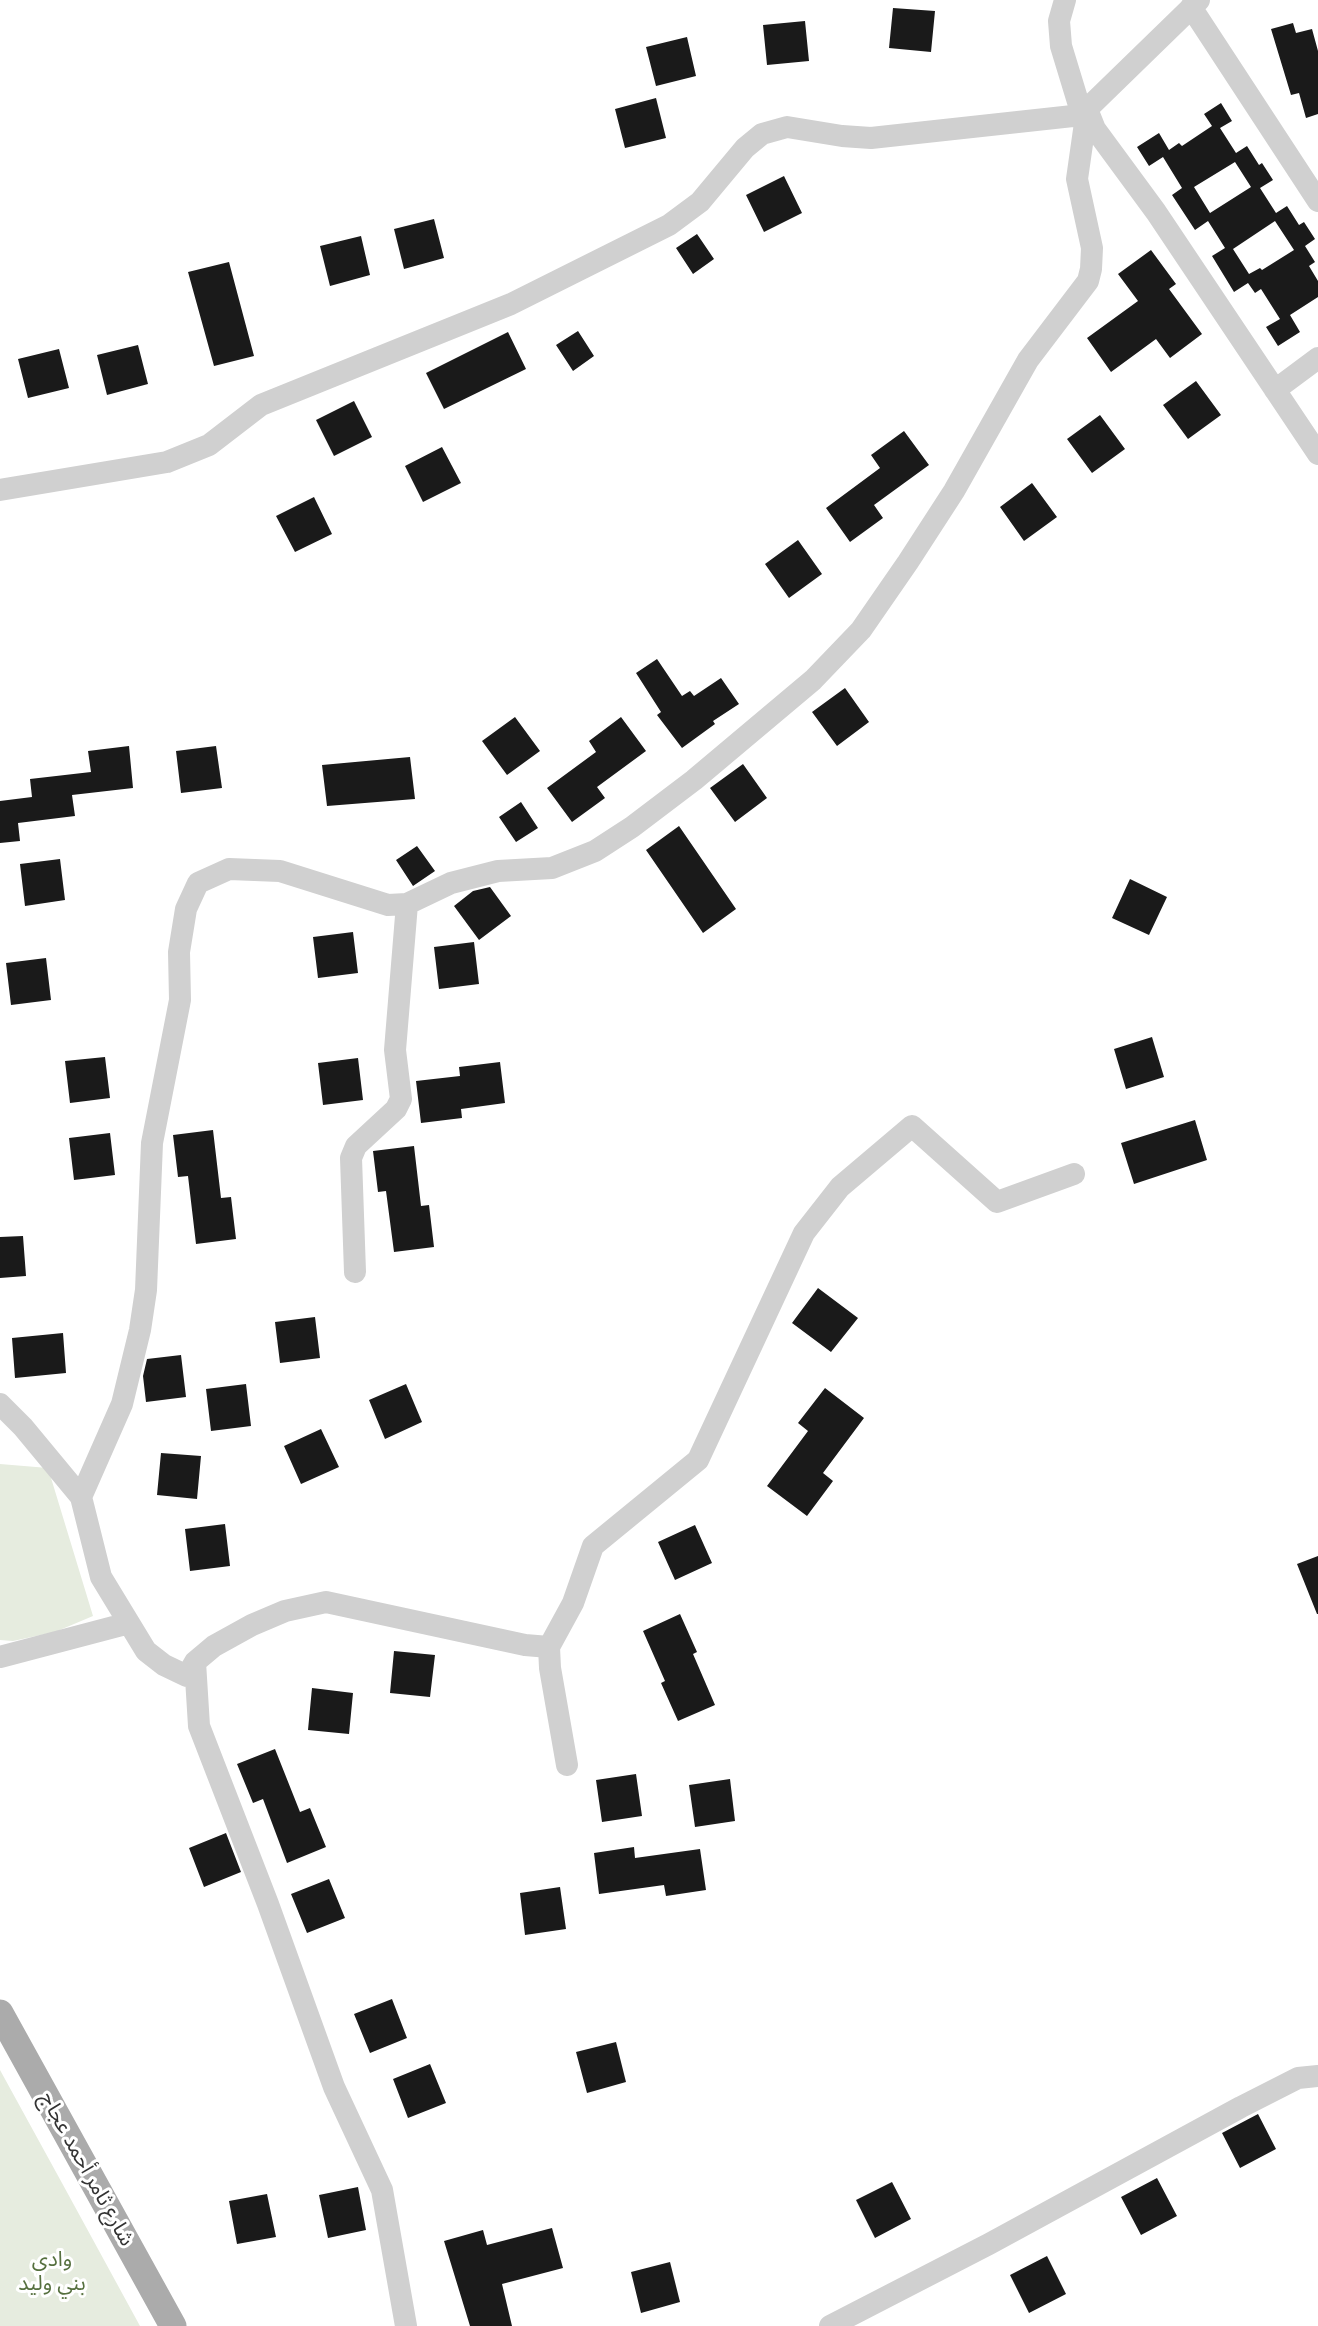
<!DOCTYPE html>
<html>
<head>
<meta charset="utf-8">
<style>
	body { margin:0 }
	canvas { display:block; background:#fff }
</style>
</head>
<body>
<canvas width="1318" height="2326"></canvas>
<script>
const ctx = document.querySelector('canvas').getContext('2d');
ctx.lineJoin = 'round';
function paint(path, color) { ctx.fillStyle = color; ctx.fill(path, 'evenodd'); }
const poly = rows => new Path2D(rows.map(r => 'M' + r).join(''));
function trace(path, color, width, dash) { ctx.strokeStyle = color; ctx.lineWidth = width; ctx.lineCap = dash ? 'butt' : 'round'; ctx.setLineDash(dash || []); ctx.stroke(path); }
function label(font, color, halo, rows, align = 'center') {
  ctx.font = font + ' "Public Sans","Noto Sans Arabic",sans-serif'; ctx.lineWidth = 6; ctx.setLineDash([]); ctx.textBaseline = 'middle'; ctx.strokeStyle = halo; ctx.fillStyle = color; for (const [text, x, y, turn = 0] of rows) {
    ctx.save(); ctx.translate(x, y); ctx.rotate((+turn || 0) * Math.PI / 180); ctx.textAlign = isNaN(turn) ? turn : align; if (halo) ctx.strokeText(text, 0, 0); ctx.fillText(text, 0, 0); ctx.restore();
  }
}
const green = poly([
	[0,1464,48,1468,93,1616,55,1632,13,1641,0,1640],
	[0,2070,62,2183,140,2326,0,2326]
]);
const building = poly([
	[893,8,935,11,931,52,889,48],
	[805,21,809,61,767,65,763,25],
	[1293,23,1296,33,1312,29,1318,51,1318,114,1306,118,1299,93,1291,95,1271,29],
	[687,37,696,76,656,86,646,47],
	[656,98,666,138,625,148,615,109],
	[1221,103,1232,121,1220,128,1236,153,1247,146,1259,165,1262,163,1273,180,1260,188,1276,213,1287,206,1299,225,1304,222,1315,239,1305,246,1315,262,1309,266,1318,281,1318,297,1290,315,1300,332,1278,346,1266,327,1280,319,1261,289,1255,293,1248,283,1234,292,1212,256,1225,248,1208,221,1195,230,1172,195,1182,188,1163,157,1149,166,1137,147,1159,133,1169,150,1179,143,1182,146,1212,126,1204,114],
	[1235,162,1251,187,1210,213,1194,187],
	[1275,221,1294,250,1262,270,1260,268,1249,274,1233,249],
	[784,176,802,213,764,232,746,195],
	[434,219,444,258,404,269,394,229],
	[697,234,714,259,693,274,676,248],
	[361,236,370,275,330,286,320,246],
	[1151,250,1176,284,1169,289,1202,334,1170,358,1156,339,1111,372,1087,338,1138,301,1118,274],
	[229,262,254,356,214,366,188,272],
	[578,331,594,356,573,371,556,345],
	[508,332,526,369,444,409,426,373],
	[138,345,148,384,107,395,97,355],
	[59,349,69,388,28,398,18,359],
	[1196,381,1221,415,1188,439,1163,405],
	[354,401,372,437,334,456,316,420],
	[1100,415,1125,449,1092,473,1067,439],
	[904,431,929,465,874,505,883,518,850,542,826,508,880,468,871,455],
	[442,447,461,483,423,502,405,466],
	[1032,483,1057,517,1024,541,1000,507],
	[314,497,332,534,295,552,276,516],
	[798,540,822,574,789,598,765,564],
	[657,659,682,696,690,691,694,696,721,678,739,704,713,721,715,724,682,748,657,715,661,712,636,673],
	[845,688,869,722,837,746,812,712],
	[515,717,540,751,507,775,482,741],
	[621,717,646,751,597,787,605,798,572,822,547,788,596,752,589,741],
	[129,746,133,788,72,795,75,816,18,823,20,841,0,843,0,801,32,797,30,779,91,772,88,751],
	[216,746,222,788,181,793,176,751],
	[410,757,415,799,327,806,322,765],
	[743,764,767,798,735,822,710,788],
	[521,802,538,828,516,842,499,817],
	[679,826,736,909,703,933,646,850],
	[417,846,435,871,413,886,396,860],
	[60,859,65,900,25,906,20,864],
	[1130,879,1167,897,1149,935,1112,918],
	[490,887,511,916,479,940,454,906,473,891],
	[353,932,358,973,318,978,313,937],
	[474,942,479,984,439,989,434,947],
	[46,958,51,1000,11,1005,6,963],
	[1152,1037,1164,1077,1126,1089,1114,1049],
	[105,1057,110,1098,70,1103,65,1061],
	[358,1058,363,1100,323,1105,318,1063],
	[500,1062,505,1103,461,1109,462,1118,421,1123,416,1081,460,1076,459,1067],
	[1195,1120,1207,1160,1134,1184,1121,1143],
	[213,1130,221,1198,231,1197,236,1239,196,1244,188,1176,178,1177,173,1135],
	[110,1133,115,1175,74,1180,69,1138],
	[414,1146,421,1206,429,1205,434,1247,394,1252,386,1191,378,1192,373,1151],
	[23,1236,26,1276,0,1278,0,1237],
	[818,1288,858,1318,831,1352,792,1323],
	[315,1317,320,1358,280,1363,275,1322],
	[63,1333,66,1373,15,1378,12,1338],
	[181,1355,186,1397,146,1402,143,1376,147,1359],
	[246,1384,251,1426,211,1431,206,1389],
	[406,1384,422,1422,385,1439,369,1400],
	[825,1388,864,1418,823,1473,833,1481,807,1516,767,1486,808,1431,798,1423],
	[321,1429,339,1467,301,1484,284,1446],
	[161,1453,201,1456,197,1499,157,1495],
	[225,1524,230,1566,190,1571,185,1529],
	[695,1525,712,1563,675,1580,658,1542],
	[1318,1556,1318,1614,1317,1614,1297,1564],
	[680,1614,697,1652,693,1654,715,1705,678,1721,661,1683,665,1681,643,1631],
	[394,1651,435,1655,430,1697,390,1693],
	[312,1688,353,1693,349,1734,308,1730],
	[275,1749,300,1812,310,1808,326,1847,287,1863,263,1799,253,1803,237,1764],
	[636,1774,642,1816,602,1822,596,1780],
	[730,1779,735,1821,695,1827,689,1785],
	[226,1833,241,1872,204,1887,189,1848],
	[634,1847,635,1858,700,1849,706,1890,666,1896,664,1885,599,1894,594,1853],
	[329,1879,345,1918,307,1933,291,1894],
	[560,1887,566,1929,525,1935,520,1893],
	[392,1999,407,2038,370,2053,354,2014],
	[616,2042,626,2082,587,2093,576,2052],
	[430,2064,446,2103,408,2118,393,2079],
	[1258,2114,1276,2149,1240,2168,1222,2133],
	[1157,2178,1177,2216,1141,2235,1121,2197],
	[892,2182,911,2219,875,2238,856,2200],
	[358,2187,366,2230,328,2238,319,2195],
	[267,2194,276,2237,237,2244,229,2201],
	[552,2228,563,2268,502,2284,512,2326,470,2326,444,2241,483,2230,487,2245],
	[1047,2256,1066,2294,1029,2313,1010,2275],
	[670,2262,680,2302,641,2313,631,2272]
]);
const minor = poly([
	[1065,0,1059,21,1061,46,1082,115,1087,109],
	[1199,0,1087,109,1095,129,1156,212,1318,454],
	[1191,7,1318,201],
	[1275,390,1318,358],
	[0,490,167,462,209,445,261,405,511,304,669,225,700,202,745,148,762,134,787,127,842,136,871,138,1082,115],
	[355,1272,351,1158,356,1146,396,1109,401,1099,395,1050,407,904],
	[0,1404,23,1427,81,1497,101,1577,146,1651,164,1665,187,1676,195,1662,214,1646,252,1625,285,1611,326,1602,525,1645,549,1647,550,1668,567,1765],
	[81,1497,122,1404,140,1330,146,1290,152,1143,180,1000,179,952,186,909,198,883,229,869,280,871,388,905,407,904,451,883,498,871,552,868,595,851,632,827,694,780,813,680,861,630,908,562,954,491,1028,360,1088,281,1091,269,1092,248,1077,179,1087,109],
	[549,1647,573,1603,593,1546,698,1460,804,1233,840,1187,912,1126,997,1202,1074,1174],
	[0,1657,129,1623],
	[195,1662,199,1726,268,1904,334,2087,382,2190,406,2326],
	[830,2326,989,2244,1241,2107,1298,2078,1318,2076]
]);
const major = poly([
	[0,2013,173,2326]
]);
const streetNames = [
	["شارع ثامر أحمد عجاج",87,2169,61]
];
const parkNames = [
	["وادي",52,2260],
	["بني وليد",52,2284]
];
paint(green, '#e6ecdf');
paint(building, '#1a1a1a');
trace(minor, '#d0d0d0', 22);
trace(major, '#ababab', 27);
label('21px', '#333', '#fff', streetNames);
label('21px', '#56703f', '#fff', parkNames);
</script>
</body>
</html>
